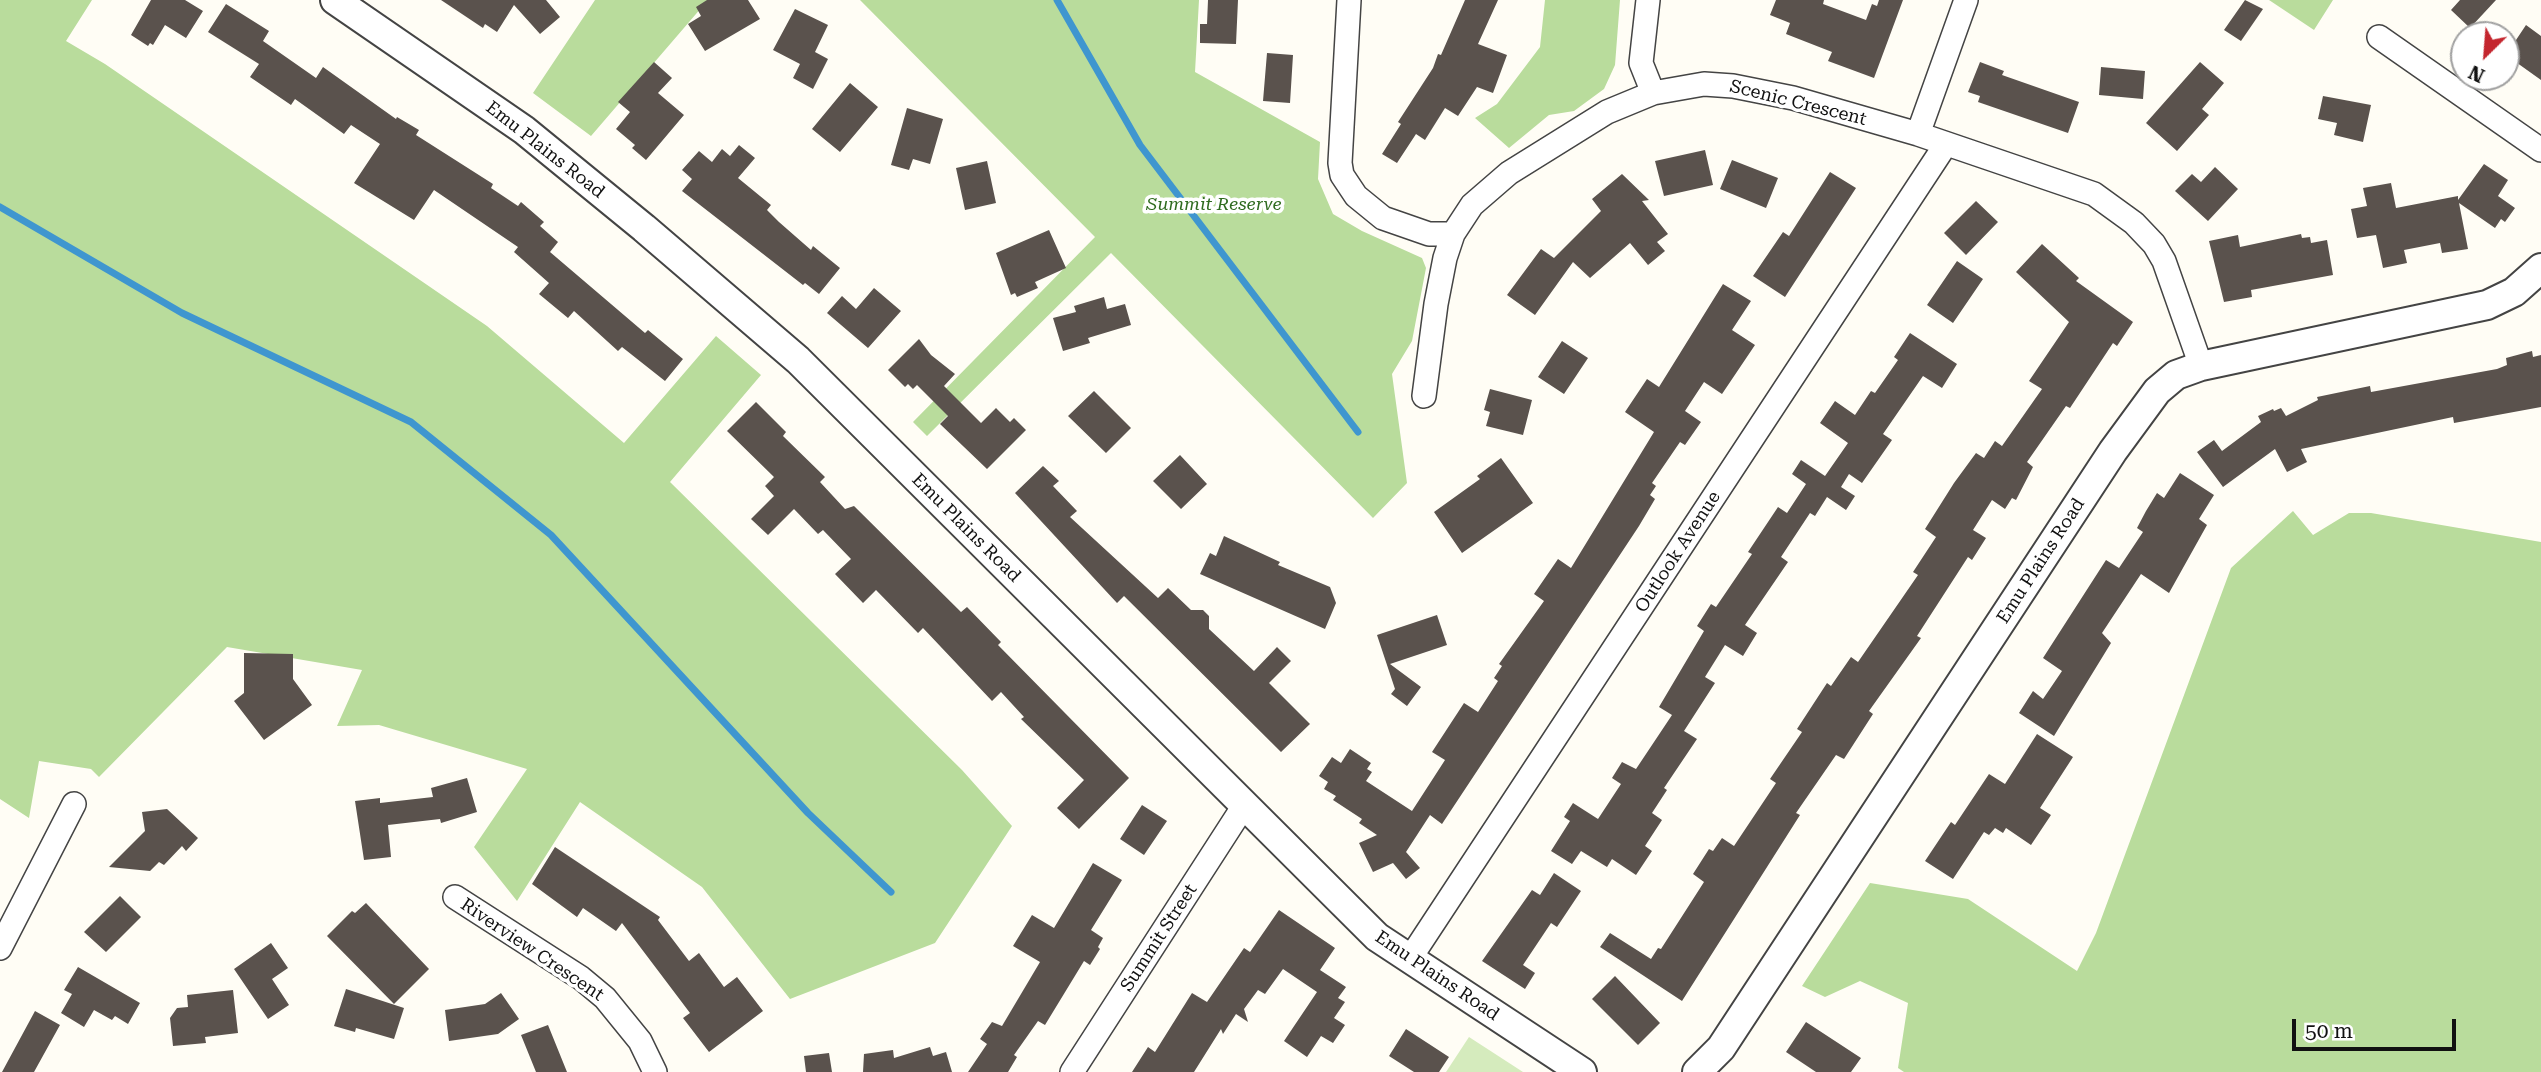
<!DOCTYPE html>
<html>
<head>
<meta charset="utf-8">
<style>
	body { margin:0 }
	#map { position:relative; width:2541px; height:1072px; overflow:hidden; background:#fffdf5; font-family:"Roboto Serif",serif }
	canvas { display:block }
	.north { position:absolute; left:2450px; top:21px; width:70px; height:70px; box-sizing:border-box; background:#fff; border:2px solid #a0a0a0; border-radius:50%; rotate:205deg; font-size:19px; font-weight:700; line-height:28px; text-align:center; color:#111 }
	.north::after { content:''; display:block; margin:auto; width:24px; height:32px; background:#c4262e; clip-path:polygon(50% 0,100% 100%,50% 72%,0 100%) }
	.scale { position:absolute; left:2292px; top:1019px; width:164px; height:32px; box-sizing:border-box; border:4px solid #111; border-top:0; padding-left:9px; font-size:21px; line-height:24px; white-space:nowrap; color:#111; -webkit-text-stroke:5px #fff; paint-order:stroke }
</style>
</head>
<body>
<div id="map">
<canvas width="2541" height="1072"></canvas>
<div class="north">N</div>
<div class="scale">50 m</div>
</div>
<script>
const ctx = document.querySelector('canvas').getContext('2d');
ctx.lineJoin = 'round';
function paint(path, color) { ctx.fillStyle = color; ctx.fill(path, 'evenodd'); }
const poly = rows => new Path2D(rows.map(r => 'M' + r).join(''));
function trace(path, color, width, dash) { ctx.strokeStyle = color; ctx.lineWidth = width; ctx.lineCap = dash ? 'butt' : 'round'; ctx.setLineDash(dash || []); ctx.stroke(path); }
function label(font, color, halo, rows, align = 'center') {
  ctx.font = font + ' "Roboto Serif",serif'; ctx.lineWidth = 7; ctx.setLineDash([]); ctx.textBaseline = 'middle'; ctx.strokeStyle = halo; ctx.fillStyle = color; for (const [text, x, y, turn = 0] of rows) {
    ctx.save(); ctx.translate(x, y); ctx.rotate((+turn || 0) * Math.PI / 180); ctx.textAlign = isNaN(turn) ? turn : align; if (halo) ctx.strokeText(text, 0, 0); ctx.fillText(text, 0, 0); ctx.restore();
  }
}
const green = poly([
	[1469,1037,1523,1072,1446,1072]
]);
const forest = poly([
	[0,0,92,0,66,41,105,64,487,326,624,443,716,336,761,375,670,482,962,770,1012,826,935,943,790,999,702,887,580,802,517,901,474,847,527,769,379,725,337,726,362,670,227,647,99,777,91,769,39,761,29,818,0,799],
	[595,0,708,0,591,136,533,93],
	[860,0,1199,0,1195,72,1320,142,1318,179,1333,214,1362,231,1422,258,1426,268,1412,341,1392,374,1407,483,1373,518,1111,253,927,436,913,422,1095,237],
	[1545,0,1620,0,1615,65,1604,89,1574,111,1549,115,1509,148,1475,118,1497,104,1540,47],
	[2269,0,2333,0,2314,30],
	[2293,511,2313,535,2349,513,2371,513,2541,542,2541,1072,1904,1072,1898,1068,1908,1003,1860,981,1825,997,1802,986,1870,883,1968,899,2077,971,2096,933,2231,568]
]);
const stream = poly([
	[1057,0,1140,145,1358,432],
	[0,207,182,313,411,422,551,535,808,813,891,892]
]);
const building = poly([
	[151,0,185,0,203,11,186,38,165,25,153,45,150,43,148,46,131,35],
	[441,0,546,0,560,17,540,34,514,5,497,32,485,24,483,28],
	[707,0,748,0,760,19,705,51,688,24,701,16,696,7],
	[1208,0,1238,0,1236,44,1200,43,1200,24,1207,24],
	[1465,0,1498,0,1478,44,1507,55,1493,93,1477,87,1458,116,1445,108,1425,140,1416,134,1397,163,1382,154,1401,124,1398,122,1433,68,1438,54,1441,55],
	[1776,0,1824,0,1823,4,1866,20,1872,4,1877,6,1879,0,1903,0,1874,78,1828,61,1832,52,1786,34,1790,23,1770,15],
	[2245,0,2263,9,2241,41,2224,30],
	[2460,0,2496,0,2470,28,2451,10],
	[226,4,269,31,263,41,316,78,323,67,396,119,397,117,419,130,416,135,493,184,491,188,518,206,521,202,544,222,540,226,558,242,550,252,645,333,648,330,683,359,665,381,622,347,618,351,574,311,568,318,539,294,549,283,514,252,518,247,434,190,414,220,354,183,380,144,351,125,344,134,295,99,291,105,250,77,259,64,208,32],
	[795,9,828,25,815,52,828,59,813,89,793,78,800,64,773,50],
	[2526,25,2541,36,2541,80,2506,55],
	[1267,53,1293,55,1290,103,1263,101],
	[654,62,672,78,658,93,684,115,646,160,632,148,635,145,616,129,630,112,618,102],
	[1980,62,2004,71,2002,75,2079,102,2068,133,1978,102,1980,96,1968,92],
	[2200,62,2224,83,2202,109,2209,115,2177,151,2146,123],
	[2101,67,2145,71,2143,99,2099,95],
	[850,83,878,107,840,152,812,129],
	[2323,96,2371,105,2363,142,2334,135,2337,123,2318,119],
	[907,108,943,119,930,164,913,159,909,170,891,165],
	[739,145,755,158,738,178,771,205,767,210,779,222,811,250,813,246,840,268,819,294,805,283,803,285,682,191,692,179,682,170,699,151,712,162,722,149,730,156],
	[1705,150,1713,185,1664,196,1655,161],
	[1732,160,1778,178,1766,208,1720,189],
	[987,161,996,203,965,210,956,168],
	[2484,164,2508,180,2498,196,2515,208,2505,222,2501,219,2495,228,2459,203,2468,249,2442,253,2440,243,2404,250,2407,263,2383,268,2376,235,2357,238,2351,209,2367,206,2363,188,2391,183,2396,208,2458,196,2458,200],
	[2215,167,2238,189,2208,221,2175,191,2192,174,2201,182],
	[1830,172,1856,188,1785,297,1753,276,1783,232,1789,236],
	[1622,174,1649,200,1642,201,1668,234,1657,242,1665,251,1648,265,1630,243,1590,278,1573,262,1535,315,1507,295,1541,249,1554,258,1601,211,1592,199],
	[1976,201,1998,222,1966,255,1944,233],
	[1049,230,1066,268,1035,282,1038,288,1017,297,1015,293,1011,295,996,253],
	[2301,234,2302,238,2310,237,2311,243,2327,240,2333,275,2251,290,2252,297,2224,302,2209,241,2238,235,2240,247],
	[2042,244,2079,278,2076,281,2133,322,2117,346,2113,343,2070,408,2066,406,2027,462,2033,467,2016,500,2012,498,2005,509,1992,500,1973,530,1986,538,1972,560,1968,557,1917,636,1921,638,1869,711,1873,714,1844,759,1836,755,1796,813,1800,815,1682,1001,1600,947,1610,933,1651,959,1658,948,1661,949,1704,882,1693,874,1709,849,1713,851,1722,838,1734,846,1776,783,1770,779,1802,732,1797,729,1827,683,1831,686,1851,657,1858,662,1918,575,1913,572,1936,537,1925,529,1954,483,1976,453,1984,458,1995,441,2002,446,2042,389,2029,381,2069,322,2016,272],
	[1957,261,1983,279,1953,323,1927,305],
	[1723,284,1751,301,1732,330,1755,345,1722,394,1704,382,1685,411,1701,422,1685,445,1680,442,1652,483,1656,486,1650,495,1655,499,1639,526,1442,824,1430,815,1406,852,1420,868,1406,879,1393,863,1373,872,1359,843,1377,835,1359,823,1362,819,1333,800,1336,796,1324,789,1328,782,1319,776,1332,757,1341,763,1350,749,1371,763,1367,769,1372,772,1366,781,1412,811,1445,760,1432,752,1464,703,1478,712,1498,681,1494,678,1502,666,1499,664,1544,601,1534,594,1558,559,1571,568,1654,432,1625,412,1647,379,1659,387],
	[874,288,901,311,868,348,827,313,842,296,856,309],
	[1104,297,1107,309,1125,304,1131,325,1088,338,1090,343,1063,351,1053,318,1076,312,1074,306],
	[1910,333,1957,364,1942,388,1923,376,1883,434,1892,440,1862,483,1849,474,1841,487,1855,496,1846,510,1827,497,1815,516,1810,513,1781,557,1788,562,1745,625,1757,633,1743,656,1725,645,1705,677,1715,683,1684,731,1697,739,1664,788,1667,790,1652,813,1662,820,1645,846,1652,851,1636,875,1612,859,1607,867,1581,851,1572,864,1551,851,1570,821,1564,817,1573,803,1598,819,1621,784,1612,778,1622,762,1636,769,1672,715,1659,707,1704,631,1697,626,1711,604,1716,607,1752,554,1748,552,1778,507,1787,513,1806,484,1792,474,1801,460,1825,476,1848,443,1820,423,1835,401,1855,415,1871,391,1875,393,1898,360,1894,357],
	[919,339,931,355,955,374,944,386,981,423,996,408,1010,422,1014,418,1026,430,987,469,940,424,948,416,917,385,913,389,908,384,905,387,888,370],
	[1562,341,1588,358,1564,394,1538,377],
	[2532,351,2533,357,2541,355,2541,407,2454,423,2453,417,2301,449,2307,462,2287,472,2275,449,2223,487,2197,452,2214,440,2222,451,2261,422,2258,416,2273,409,2274,411,2281,408,2286,416,2318,400,2317,397,2370,386,2371,392,2497,369,2507,365,2506,358],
	[1490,389,1532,400,1523,435,1486,426,1490,412,1484,410],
	[1094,391,1131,428,1106,453,1068,416],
	[756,402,786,432,783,436,825,477,820,482,845,509,854,506,961,612,967,607,1001,642,998,645,1129,778,1079,829,1057,808,1084,780,1021,719,1024,717,1001,692,992,701,923,628,918,633,876,590,863,603,835,574,851,559,823,530,818,534,794,509,768,535,751,519,774,496,765,486,774,477,727,431],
	[1180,455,1207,484,1181,509,1153,481],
	[1501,458,1533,503,1462,553,1434,512,1480,479,1477,476],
	[1043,466,1059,481,1053,486,1077,511,1070,517,1158,598,1168,588,1191,610,1203,610,1209,616,1209,629,1254,671,1277,647,1291,661,1269,683,1310,724,1281,752,1124,596,1117,603,1015,493],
	[2180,473,2214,495,2199,519,2207,525,2169,593,2141,574,2102,633,2111,643,2054,736,2019,713,2033,691,2043,699,2062,671,2043,658,2106,560,2119,568,2143,532,2137,528,2146,511,2157,493,2164,498],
	[1224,536,1280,562,1278,565,1330,587,1336,603,1325,629,1200,574,1210,553,1216,556],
	[1437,615,1447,645,1390,664,1421,687,1407,706,1391,694,1395,689,1377,635],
	[244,653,293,654,293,679,312,705,264,740,234,701,244,693],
	[2037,734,2073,757,2040,808,2051,815,2031,845,2006,828,2003,833,1995,828,1989,835,1984,832,1953,879,1925,861,1951,822,1955,825,1989,774,2005,784],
	[467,778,477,812,441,823,440,819,388,825,391,857,364,860,355,801,380,798,380,803,433,797,431,788],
	[1142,805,1167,821,1144,855,1120,839],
	[167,809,198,838,186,851,182,846,164,865,159,862,150,871,109,867,145,831,142,812],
	[555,847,660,917,658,920,689,961,699,953,724,987,737,977,763,1011,709,1052,683,1018,690,1013,622,923,616,931,583,908,577,917,532,884],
	[1093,863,1122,880,1091,930,1103,938,1098,947,1100,949,1090,965,1084,961,1045,1025,1038,1021,1014,1055,1017,1057,1008,1072,968,1072,987,1044,980,1039,992,1022,1002,1026,1040,962,1013,946,1032,915,1054,928],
	[1554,873,1581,891,1557,927,1551,923,1523,965,1535,973,1525,989,1482,961,1532,890,1540,895],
	[120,896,141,917,106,952,84,932],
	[366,903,429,969,394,1004,327,936,352,911,355,913],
	[1279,910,1335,948,1320,970,1346,987,1338,998,1345,1002,1334,1018,1345,1025,1333,1043,1321,1036,1307,1057,1284,1041,1317,992,1283,969,1265,994,1258,990,1244,1009,1248,1022,1236,1014,1223,1034,1221,1029,1194,1072,1132,1072,1148,1047,1155,1052,1192,993,1207,1002,1244,948,1250,952],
	[271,943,288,968,272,979,289,1005,268,1019,234,969],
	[78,967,140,1003,128,1024,115,1016,112,1020,94,1010,84,1027,61,1013,72,994,64,990],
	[1615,976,1660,1023,1638,1045,1592,999],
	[346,989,404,1008,394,1039,356,1028,355,1032,334,1026],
	[233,990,238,1033,205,1037,206,1043,173,1046,170,1018,177,1008,188,1007,187,995],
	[501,993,519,1019,498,1034,449,1041,445,1010,485,1004],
	[35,1011,60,1025,34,1072,2,1072],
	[1806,1022,1861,1058,1851,1072,1816,1072,1786,1052],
	[548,1025,567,1072,536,1072,521,1035],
	[1406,1029,1449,1057,1439,1072,1414,1072,1389,1056],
	[930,1047,933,1056,946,1052,952,1072,863,1072,864,1054,893,1050,894,1058],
	[829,1053,832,1072,806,1072,804,1056]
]);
const minor = poly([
	[1349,0,1340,163,1342,175,1356,196,1383,218,1429,234,1453,234],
	[1648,0,1641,63,1653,93],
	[2379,37,2541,150],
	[1918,134,1966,0],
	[1424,396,1436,304,1445,258,1453,234,1472,205,1509,173,1607,112,1653,93,1704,84,1733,86,1793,98,1918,134,2094,194,2134,223,2154,244,2164,261,2201,366],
	[455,897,581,978,605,998,640,1041,655,1072],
	[0,948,74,804],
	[1409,960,1946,144],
	[1072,1072,1245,804]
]);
const tertiary = poly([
	[335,0,524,130,644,228,798,360,1377,937,1582,1072],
	[1697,1072,1721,1048,2113,451,2157,391,2176,375,2201,366,2487,305,2514,292,2541,268]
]);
const streetNames = [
	["Scenic Crescent",1798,103,14],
	["Emu Plains Road",545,150,38],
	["Emu Plains Road",966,528,45],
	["Outlook Avenue",1678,552,-57],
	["Emu Plains Road",2041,561,-57],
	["Summit Street",1159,938,-57],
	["Riverview Crescent",532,950,34],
	["Emu Plains Road",1437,976,34]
];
const parkNames = [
	["Summit Reserve",1214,205]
];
paint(green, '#d5ebbd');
paint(forest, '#b9dc9c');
trace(stream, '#3f96cf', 7);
paint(building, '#5a524d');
trace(minor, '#444', 26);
trace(tertiary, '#444', 32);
trace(minor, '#fff', 23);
trace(tertiary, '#fff', 28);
label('18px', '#111', '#fff', streetNames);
label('italic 18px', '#2f6b1f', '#fff', parkNames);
</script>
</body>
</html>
